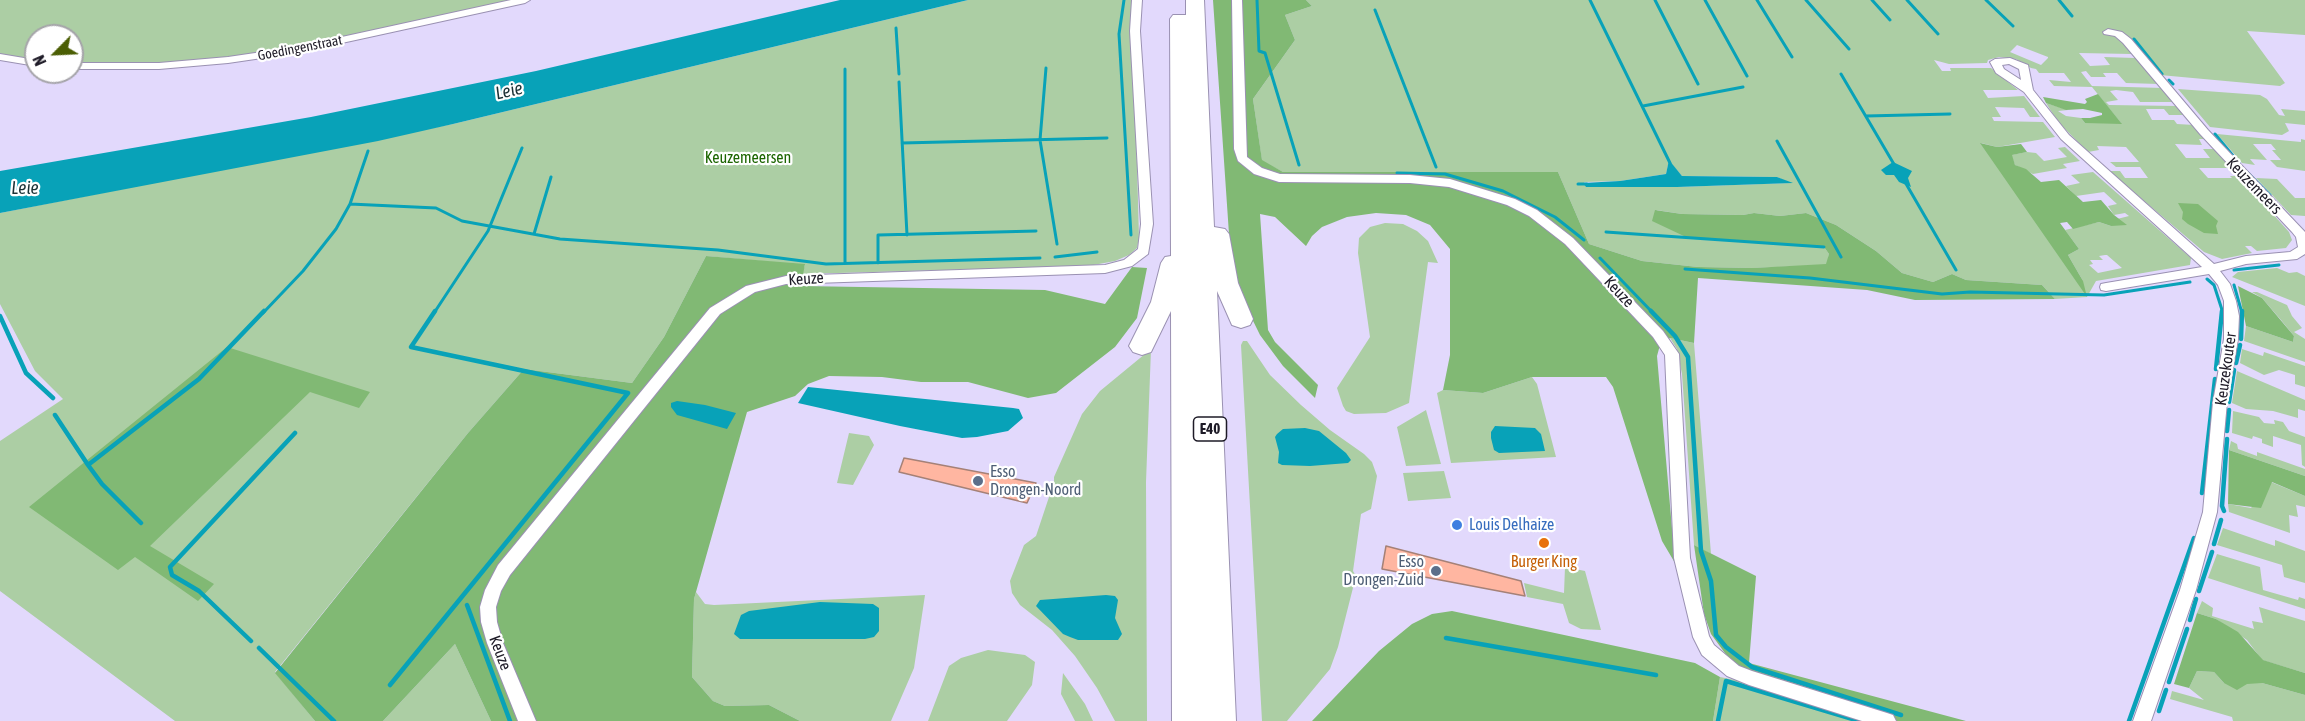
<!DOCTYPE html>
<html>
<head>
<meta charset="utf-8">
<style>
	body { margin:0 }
	#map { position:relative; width:2305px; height:721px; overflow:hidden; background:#e2d9fc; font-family:"Asap Condensed",sans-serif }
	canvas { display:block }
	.north { position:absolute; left:24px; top:24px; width:60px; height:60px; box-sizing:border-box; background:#fff; border:2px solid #a5a4a9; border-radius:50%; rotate:246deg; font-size:16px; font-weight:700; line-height:24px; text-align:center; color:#1e1b27 }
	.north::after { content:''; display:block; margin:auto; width:21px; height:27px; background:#4b5e04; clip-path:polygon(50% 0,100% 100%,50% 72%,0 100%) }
</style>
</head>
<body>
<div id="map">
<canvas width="2305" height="721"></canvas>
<div class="north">N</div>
</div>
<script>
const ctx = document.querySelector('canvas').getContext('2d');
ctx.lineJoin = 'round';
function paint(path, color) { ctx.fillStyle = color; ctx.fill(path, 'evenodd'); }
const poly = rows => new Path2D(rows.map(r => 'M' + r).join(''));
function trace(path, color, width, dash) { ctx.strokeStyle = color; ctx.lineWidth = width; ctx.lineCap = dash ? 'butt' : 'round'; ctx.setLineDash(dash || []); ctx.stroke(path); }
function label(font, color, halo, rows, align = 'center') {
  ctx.font = font + ' "Asap Condensed",sans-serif'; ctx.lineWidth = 4.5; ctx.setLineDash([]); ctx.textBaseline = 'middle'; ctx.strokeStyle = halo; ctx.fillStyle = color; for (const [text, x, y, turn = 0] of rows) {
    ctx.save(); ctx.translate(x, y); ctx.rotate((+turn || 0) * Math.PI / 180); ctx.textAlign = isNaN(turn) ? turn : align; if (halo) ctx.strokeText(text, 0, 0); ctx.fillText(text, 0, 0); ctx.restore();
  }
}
const green = poly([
	[0,0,520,0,281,51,204,62,126,65,72,64,72,36,36,36,36,61,0,54],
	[968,0,1133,0,1130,26,1135,92,1139,238,1137,248,1129,255,1115,261,1088,266,802,274,805,265,706,256,664,337,632,383,524,369,468,433,275,672,315,721,175,721,0,591,0,441,63,399,35,371,0,304,0,213,453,124],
	[1306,0,2305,0,2305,35,2247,31,2285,83,2280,86,2160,75,2118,37,2132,54,2079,53,2090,66,2110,65,2104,57,2135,58,2159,84,2126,83,2117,73,2103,73,2106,77,2091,77,2086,71,2081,72,2092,86,2163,88,2175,102,2140,102,2133,92,2116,90,2110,91,2118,100,2106,102,2109,105,2177,106,2184,115,2169,115,2164,109,2146,109,2152,120,2174,120,2177,124,2194,125,2205,139,2199,139,2202,145,2175,144,2186,158,2210,158,2203,149,2215,149,2232,168,2199,168,2208,178,2232,178,2230,176,2239,176,2289,232,2292,240,2286,248,2257,251,2251,246,2245,246,2252,253,2222,259,2204,252,2109,171,2120,171,2125,178,2148,178,2140,167,2116,167,2110,162,2139,162,2126,147,2097,146,2099,150,2088,152,2058,122,2046,103,2068,110,2058,111,2066,116,2081,118,2085,123,2121,123,2092,87,2054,86,2049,80,2071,82,2064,73,2039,73,2036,69,2031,68,2016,59,1999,57,1988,60,1987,63,1949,64,1934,60,1942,71,1951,71,1950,68,1991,68,2018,90,1983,90,1988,98,2024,96,2040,117,2030,117,2024,108,1995,107,2001,117,1992,117,1994,121,2043,122,2055,137,1997,147,1981,143,2083,281,2068,255,2079,249,2065,230,2099,222,2111,226,2117,219,2129,216,2125,213,2114,215,2108,206,2117,204,2104,192,2076,196,2066,186,2080,183,2071,175,2093,172,2191,258,2190,265,2096,281,2087,297,2055,299,2042,285,1966,280,1952,274,1933,282,1902,273,1876,251,1836,225,1806,213,1780,216,1754,213,1743,215,1682,214,1656,210,1686,237,1824,247,1829,254,1827,265,1753,268,1698,267,1642,261,1589,244,1558,172,1283,172,1262,161,1253,99,1295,40,1285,15,1312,6],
	[2017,45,2048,57,2048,58,2041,65,2010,52],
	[1669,161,1682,176,1777,177,1790,183,1677,187,1586,187,1584,182,1620,181,1666,174],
	[2105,255,2107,255,2122,268,2098,273,2089,265,2093,264,2090,260,2103,260,2099,256],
	[2178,89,2260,95,2267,99,2279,115,2285,116,2281,109,2305,111,2305,125,2285,123,2289,131,2282,135,2210,127],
	[2217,134,2301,142,2301,139,2305,140,2305,171,2277,167,2270,160,2281,160,2272,150,2276,150,2271,144,2253,144,2267,160,2250,159,2255,165,2242,163],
	[2065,147,2080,161,2063,164,2067,168,2033,174,2015,165,2011,155,2027,152,2036,153,2044,161,2067,157,2058,148],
	[2256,178,2277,179,2295,198,2305,198,2305,216,2291,215],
	[1385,223,1403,224,1417,231,1428,241,1438,263,1428,262,1409,403,1386,413,1354,414,1346,411,1343,406,1337,388,1370,337,1358,253,1359,238,1370,227],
	[2277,268,2289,273,2297,272,2305,276,2305,306,2232,277,2238,272],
	[2252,292,2257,292,2287,305,2292,316,2302,328,2294,332,2305,339,2305,362,2244,341,2246,326,2293,342,2294,336,2281,320,2262,298],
	[1670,338,1694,343,1711,554,1694,545,1682,374,1677,349],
	[1243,341,1247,341,1270,375,1301,405,1330,430,1364,454,1372,462,1377,476,1371,509,1361,514,1353,571,1356,576,1338,647,1330,669,1287,721,1262,721,1241,345],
	[1151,349,1146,482,1147,721,1115,721,1097,688,1075,656,1052,630,1020,605,1012,593,1010,581,1024,545,1036,536,1054,482,1054,477,1082,414,1100,391],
	[2242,349,2263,356,2264,352,2305,366,2305,387,2295,384,2295,375,2279,370,2264,375,2240,363],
	[2237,371,2305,400,2305,411,2298,409,2298,418,2273,411,2246,409,2232,403],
	[1532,377,1537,384,1556,457,1451,463,1437,393,1443,390,1483,393],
	[1426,410,1441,464,1406,466,1397,427],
	[2233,411,2259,417,2264,423,2275,424,2274,420,2283,422,2289,431,2305,437,2305,467,2302,465,2301,445,2273,436,2273,447,2262,443,2262,439,2253,436,2252,439,2232,433],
	[849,433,869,436,874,445,853,485,837,483],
	[2231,441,2237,444,2238,449,2257,456,2257,452,2305,469,2305,476,2229,450],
	[1444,471,1451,498,1408,501,1403,473],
	[2271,482,2305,496,2305,507,2296,505,2298,517,2289,515,2290,533,2229,512,2228,504,2251,508],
	[2223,528,2275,546,2275,540,2305,551,2305,583,2284,577,2282,565,2217,545],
	[2217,554,2260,567,2263,590,2298,600,2299,597,2305,599,2305,609,2208,578],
	[1565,567,1585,571,1601,630,1581,629,1569,623,1563,604,1527,597,1524,583,1564,593],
	[696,592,705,604,714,605,925,595,914,668,891,721,800,721,769,705,725,706,713,701,692,677,694,599],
	[2202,601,2213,608,2212,616,2254,629,2252,621,2263,623,2259,607,2305,621,2305,673,2262,660,2247,640,2216,619,2197,613],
	[455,644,491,721,383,721],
	[988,650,1025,655,1035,662,1032,685,1007,721,928,721,949,666,961,658],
	[2197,671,2214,672,2224,683,2262,683,2305,695,2305,721,2233,721,2232,717,2170,699,2172,691,2204,700,2189,688],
	[1063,673,1085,704,1093,721,1075,721,1061,694],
	[1720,677,1750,683,1862,721,1713,721]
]);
const forest = poly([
	[1213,0,1306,0,1312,6,1285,15,1295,40,1253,99,1262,160,1283,172,1558,172,1589,244,1642,261,1698,267,1753,268,1826,264,1829,254,1824,247,1686,237,1652,221,1655,210,1682,214,1743,215,1754,213,1780,216,1806,213,1836,225,1876,251,1902,273,1933,282,1952,274,1966,280,2042,285,2055,299,1915,300,1867,290,1698,278,1694,343,1670,338,1660,345,1657,356,1675,563,1662,541,1613,387,1606,377,1532,377,1483,393,1443,390,1450,355,1450,249,1430,225,1406,215,1376,213,1347,217,1322,227,1312,236,1306,246,1275,217,1260,214,1268,330,1275,342,1318,385,1315,398,1283,366,1260,335,1232,278],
	[2098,94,2122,124,2085,123,2081,118,2090,118,2102,115,2102,113,2083,109,2066,110,2046,103,2043,97,2085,104,2087,102,2085,99],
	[1980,143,1997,147,2021,144,2027,152,2012,155,2015,165,2026,169,2041,182,2059,180,2083,202,2101,200,2114,215,2127,225,2111,226,2099,222,2073,229,2067,222,2060,223,2079,249,2068,255,2083,281,2087,297],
	[2178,203,2198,204,2218,221,2216,226,2218,234,2204,233,2188,224,2182,219,2183,212],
	[706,256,805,264,801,286,1045,290,1105,304,1132,267,1147,268,1137,318,1115,347,1056,393,1028,398,968,382,921,382,882,377,829,376,808,384,795,396,747,412,694,599,692,677,713,701,725,706,769,705,800,721,491,721,455,644,383,721,315,721,275,673,468,433,524,369,632,383,664,337],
	[2238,286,2262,298,2294,336,2293,342,2246,326],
	[227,347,370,392,359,408,310,392,150,546,214,584,198,601,135,557,118,570,29,507],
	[2229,450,2305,476,2305,496,2272,482,2261,508,2228,504],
	[1694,545,1756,576,1749,663,1966,721,1862,721,1729,677,1730,660,1711,634,1704,614],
	[1452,611,1695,663,1720,677,1713,721,1312,721,1379,651,1412,624,1432,614],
	[2197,613,2216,619,2238,632,2263,660,2305,673,2305,695,2262,683,2247,684,2237,690,2224,683,2214,672,2197,671,2189,688,2174,684]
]);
const water = poly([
	[840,0,968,0,453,124,378,141,0,213,0,171,311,117,536,71],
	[1669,160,1682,176,1777,177,1793,183,1677,187,1586,187,1583,183,1620,181,1666,174],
	[1893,162,1912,171,1908,178,1911,187,1899,182,1894,175,1886,175,1881,170],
	[808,387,1013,408,1019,409,1023,418,1008,431,977,437,962,438,900,426,798,403],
	[677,401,705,405,736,413,727,429,677,415,671,407,671,403],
	[1495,426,1535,428,1541,434,1545,451,1499,453,1494,450,1491,438,1491,432],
	[1305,428,1319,431,1346,453,1351,460,1348,463,1310,466,1282,465,1278,463,1279,452,1275,437,1277,434,1283,429],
	[1106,595,1115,596,1118,600,1115,618,1122,634,1118,640,1078,640,1070,637,1063,634,1036,606,1040,600],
	[820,602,873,604,879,608,879,631,874,637,865,639,740,639,734,634,741,615,749,611]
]);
const streamFar1 = poly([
	[1124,0,1119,34,1131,235],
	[1257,0,1259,51,1265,53,1299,165],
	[1590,0,1670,163],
	[1655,0,1698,84],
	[1705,0,1747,76],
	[1757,0,1792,57],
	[1806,0,1849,49],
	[1872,0,1890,20],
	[1907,0,1938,34],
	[1986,0,2013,26],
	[2059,0,2072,16],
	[1375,10,1436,167],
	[896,28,899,74],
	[2134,39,2162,74],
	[1046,68,1040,140,1057,244],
	[845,69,845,263],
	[1841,74,1895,166],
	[2169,80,2173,84],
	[899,82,907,235],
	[1643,106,1743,87],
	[1866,116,1950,114],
	[2215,134,2239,163],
	[1777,141,1841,257],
	[902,143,1107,138],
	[368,151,350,204,436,208,462,221,560,239,718,250,826,264,1040,258],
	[2247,172,2270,195],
	[1397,173,1445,174,1503,191,1555,217,1584,240],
	[1905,182,1956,270],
	[1578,184,1587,184],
	[1606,232,1824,247],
	[534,234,551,177],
	[1055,257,1097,252],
	[1600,258,1653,313],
	[878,263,878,235,1036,231],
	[1685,269,1810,278,1942,294,1970,292,2104,295,2190,282],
	[2234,270,2279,265],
	[2207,279,2214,285,2223,313],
	[2234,285,2242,313],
	[263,313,303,271,336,229,350,204],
	[434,313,488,231,522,148]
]);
const stream = poly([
	[1651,311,1675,336,1688,357,1701,551,1711,581,1716,635,1726,647,1752,667,1901,715],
	[0,316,26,373,53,398],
	[2241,339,2242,311],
	[2236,363,2240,345],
	[2216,369,2222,311],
	[2229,402,2234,370],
	[55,415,88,465],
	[2227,431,2229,410],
	[2202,493,2215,379],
	[2224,511,2222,506,2227,439],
	[141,523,102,484,88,465,199,379,264,311],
	[2214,544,2221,520],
	[2199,591,2212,552],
	[467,605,510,721],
	[2190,620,2196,599],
	[1446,638,1656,675],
	[251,641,199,591,172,575,170,567,295,433],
	[259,648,334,721],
	[2169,682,2187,629],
	[390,685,628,393,411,347,435,311],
	[2159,711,2166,690],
	[1718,721,1726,681,1859,721],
	[2129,721,2194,538]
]);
const building = poly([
	[904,458,989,474,1036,483,1027,503,899,472,904,458],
	[1386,546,1521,581,1525,596,1382,569,1386,546]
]);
const street = poly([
	[511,0,530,0,525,3,296,53,228,63,159,69,72,69,72,63,159,63,228,57,296,47,511,0],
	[1132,0,1142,0,1140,31,1153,224,1148,254,1132,266,1105,273,786,284,755,292,720,314,510,575,501,591,496,607,497,622,503,643,536,721,518,721,487,643,481,622,480,607,485,590,498,565,710,308,746,286,786,276,1105,265,1124,260,1138,249,1141,224,1130,31,1132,0],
	[1232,0,1242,0,1247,157,1262,168,1280,174,1410,175,1450,179,1515,199,1537,210,1573,238,1663,331,1679,354,1690,558,1709,636,1714,645,1739,666,1752,671,1887,713,1893,715,1896,721,1862,721,1749,685,1727,676,1702,655,1693,637,1674,558,1665,355,1653,337,1565,244,1529,216,1507,205,1449,187,1410,183,1279,182,1254,174,1238,161,1234,149,1232,0],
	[2108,29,2122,32,2131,39,2208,130,2305,232,2305,254,2297,259,2246,264,2220,271,2230,284,2236,301,2239,316,2238,339,2227,402,2217,512,2196,590,2151,721,2133,721,2180,590,2203,512,2213,402,2224,339,2224,301,2218,285,2209,274,2106,291,2101,290,2100,287,2101,284,2106,283,2202,267,2061,139,2024,92,1996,73,1990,62,1995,59,2010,58,2028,65,2033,90,2069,135,2214,264,2246,256,2290,252,2298,247,2296,237,2292,232,2200,134,2123,43,2115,36,2104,34,2103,32,2108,29],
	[2009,64,2019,69,2021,80,2004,69,2002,65,2009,64],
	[0,54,36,60,36,66,0,60,0,54]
]);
const highway = poly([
	[1186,0,1204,0,1214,227,1225,229,1229,234,1238,283,1253,319,1250,325,1241,328,1232,325,1217,291,1236,721,1172,721,1171,311,1151,352,1142,355,1133,352,1129,346,1151,302,1161,263,1165,257,1171,256,1170,19,1173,15,1186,15,1186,0]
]);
const markers = [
	[978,481,6,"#5c6f8a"],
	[1457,525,6,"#3f7fe0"],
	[1544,543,6,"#e8710a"],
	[1436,571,6,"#5c6f8a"]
];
const farStreetnames = [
	["Goedingenstraat",300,48,-11]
];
const shields = [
	[1210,429,33]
];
const shieldNames = [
	["E40",1210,429]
];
const parkNames = [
	["Keuzemeersen",748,158]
];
const streetNames = [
	["Keuzemeers",2254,186,46],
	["Keuze",806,279,-4],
	["Keuze",1619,292,47],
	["Keuzekouter",2226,369,-82],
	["Keuze",500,653,69]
];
const serviceNames = [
	["Esso",990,472],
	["Drongen-Noord",990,490],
	["Esso",1424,562,"right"],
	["Drongen-Zuid",1424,580,"right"]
];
const shopNames = [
	["Louis Delhaize",1469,525]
];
const foodNames = [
	["Burger King",1544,562]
];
const waterNames = [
	["Leie",509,91,-13],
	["Leie",25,188]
];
paint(green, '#accea4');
paint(forest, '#81b974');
paint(water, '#08a2b8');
trace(streamFar1, '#08a2b8', 3);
trace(stream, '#08a2b8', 4.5);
paint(building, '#ffb6a1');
trace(building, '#a58177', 1.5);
trace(street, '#9a91b2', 2);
trace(highway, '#9a91b2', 2);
paint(street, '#fff');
paint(highway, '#fff');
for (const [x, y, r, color] of markers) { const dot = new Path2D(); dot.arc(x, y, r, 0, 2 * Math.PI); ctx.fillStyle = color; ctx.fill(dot); trace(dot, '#fff', 2); }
label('14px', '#1e1b27', '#fff', farStreetnames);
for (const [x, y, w] of shields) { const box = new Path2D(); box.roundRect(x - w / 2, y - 12, w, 24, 4.5); ctx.fillStyle = '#fff'; ctx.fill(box); trace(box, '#1e1b27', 1.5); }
label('bold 15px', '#1e1b27', null, shieldNames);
label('16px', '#1c6500', '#fff', parkNames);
label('16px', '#1e1b27', '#fff', streetNames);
label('16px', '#4e5e75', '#fff', serviceNames, 'left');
label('16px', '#366cbe', '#fff', shopNames, 'left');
label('16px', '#c56008', '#fff', foodNames);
label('italic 18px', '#1c3136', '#fff', waterNames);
</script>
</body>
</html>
